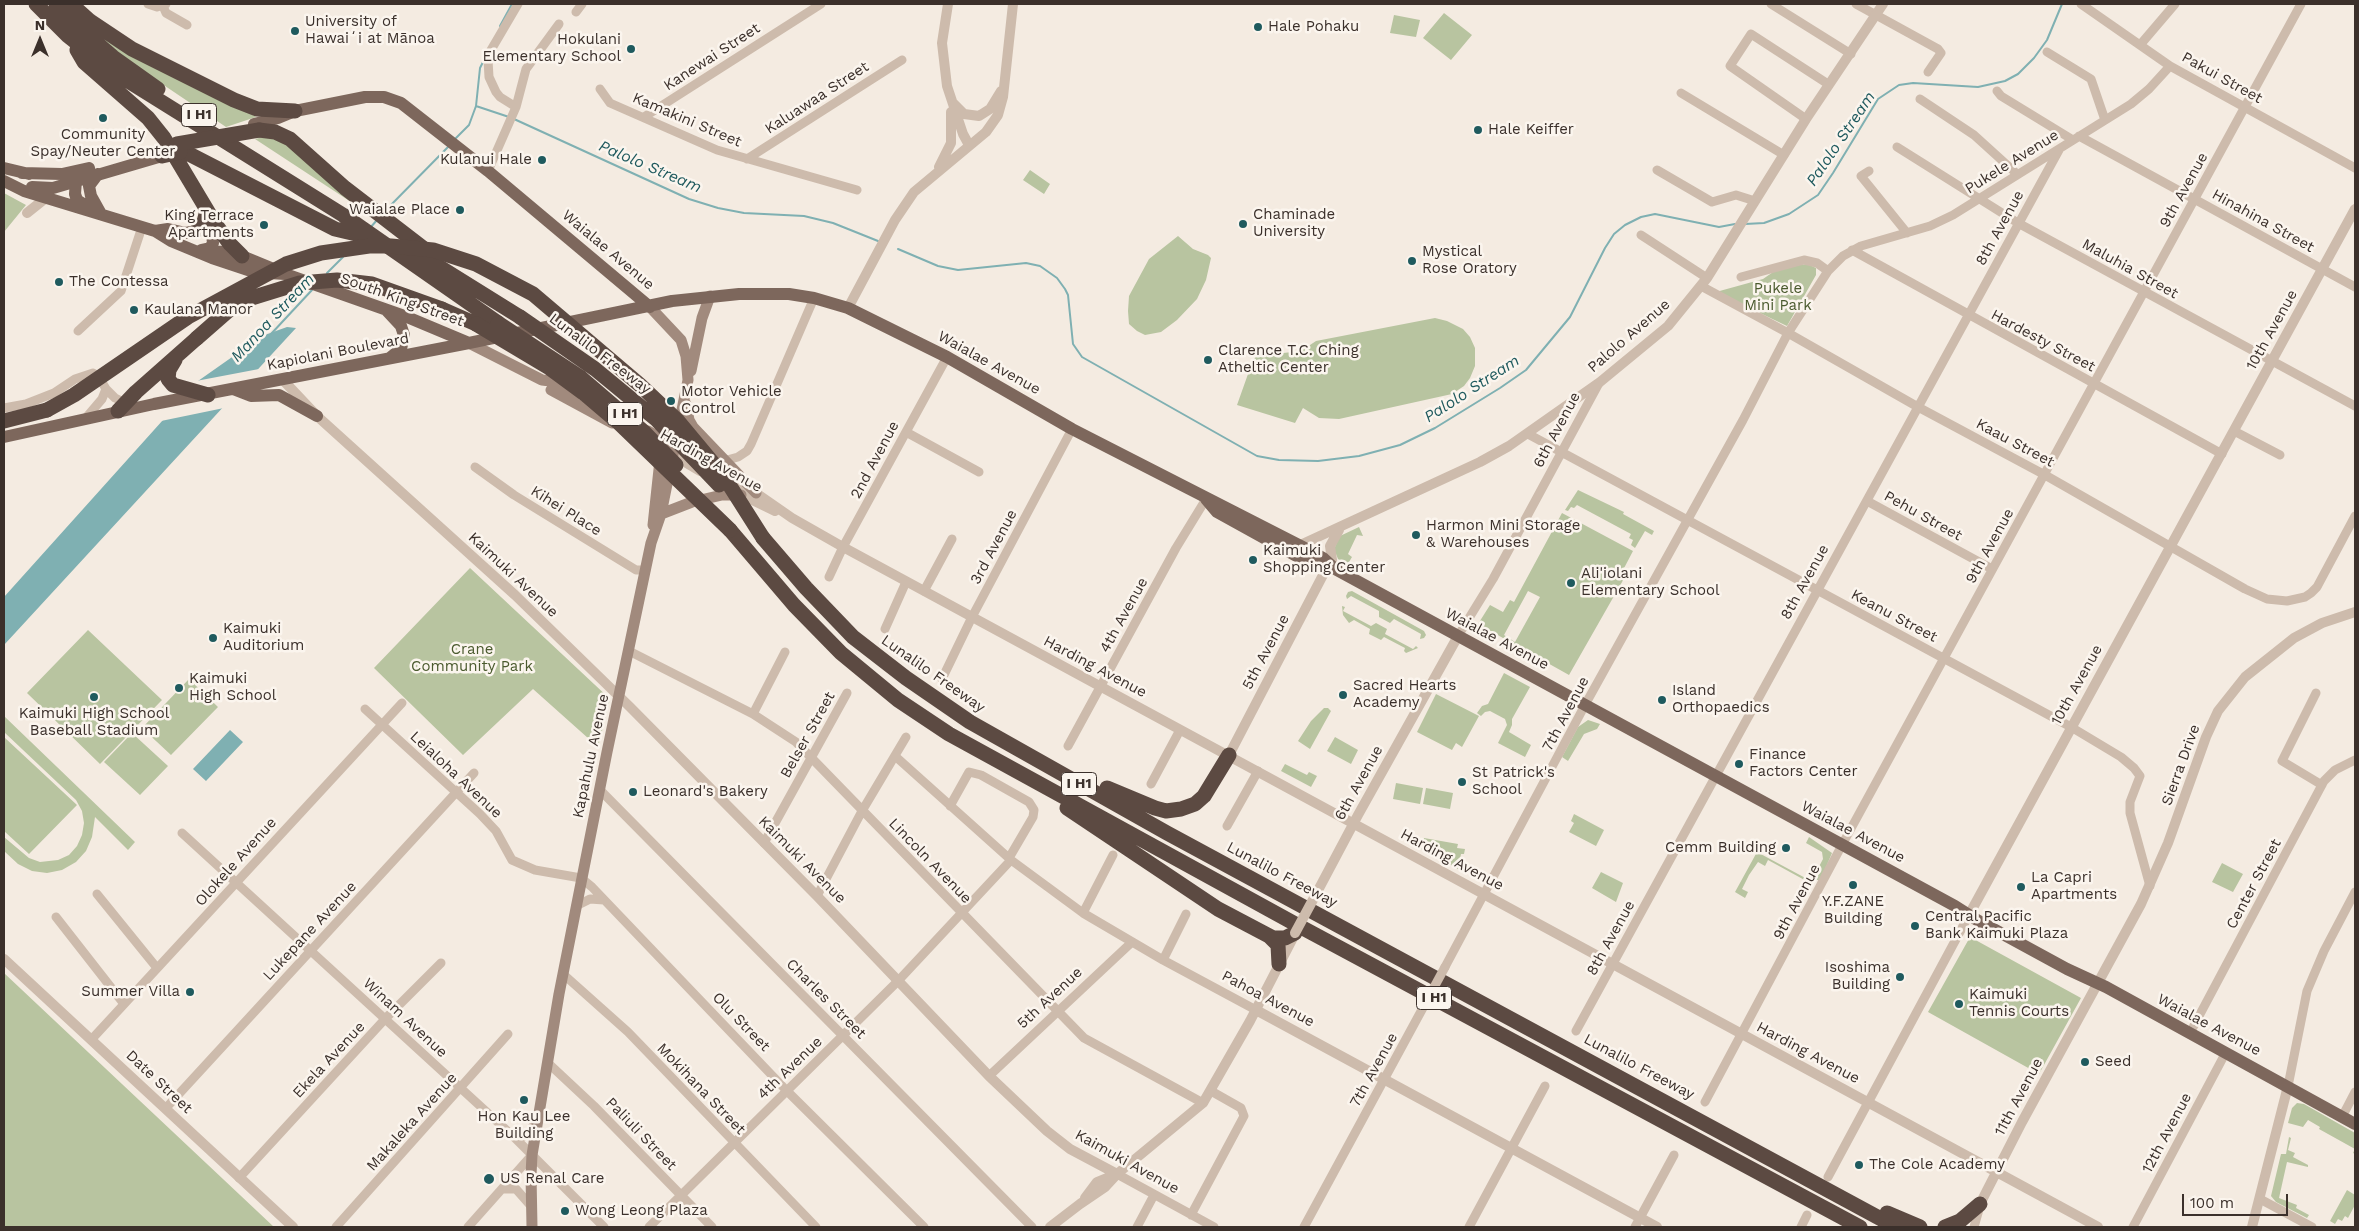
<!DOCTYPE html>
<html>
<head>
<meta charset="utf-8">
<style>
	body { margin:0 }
	#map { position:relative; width:2359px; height:1231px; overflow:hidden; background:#f4ebe1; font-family:"Work Sans",sans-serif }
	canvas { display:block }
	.frame { position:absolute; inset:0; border:5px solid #3b302b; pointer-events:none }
	.north { position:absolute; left:15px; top:15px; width:50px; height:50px; -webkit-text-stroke:4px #fbf5ee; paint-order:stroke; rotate:0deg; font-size:14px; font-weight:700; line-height:20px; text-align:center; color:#3b302b }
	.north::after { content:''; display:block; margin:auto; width:18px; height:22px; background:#3b302b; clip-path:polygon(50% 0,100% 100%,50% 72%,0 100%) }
	.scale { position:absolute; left:2182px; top:1194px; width:106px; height:22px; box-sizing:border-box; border:2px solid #3b302b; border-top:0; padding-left:6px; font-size:15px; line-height:18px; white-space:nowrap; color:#3b302b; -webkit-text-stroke:4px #fbf5ee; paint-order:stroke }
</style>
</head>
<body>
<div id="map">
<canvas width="2359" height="1231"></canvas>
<div class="frame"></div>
<div class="north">N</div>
<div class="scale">100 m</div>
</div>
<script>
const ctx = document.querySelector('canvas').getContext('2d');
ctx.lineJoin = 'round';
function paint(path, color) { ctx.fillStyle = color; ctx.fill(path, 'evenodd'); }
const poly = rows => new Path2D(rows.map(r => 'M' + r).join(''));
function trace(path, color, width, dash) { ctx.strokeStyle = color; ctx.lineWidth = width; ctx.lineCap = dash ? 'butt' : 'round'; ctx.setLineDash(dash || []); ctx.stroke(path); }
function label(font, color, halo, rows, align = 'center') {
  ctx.font = font + ' "Work Sans",sans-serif'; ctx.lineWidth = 5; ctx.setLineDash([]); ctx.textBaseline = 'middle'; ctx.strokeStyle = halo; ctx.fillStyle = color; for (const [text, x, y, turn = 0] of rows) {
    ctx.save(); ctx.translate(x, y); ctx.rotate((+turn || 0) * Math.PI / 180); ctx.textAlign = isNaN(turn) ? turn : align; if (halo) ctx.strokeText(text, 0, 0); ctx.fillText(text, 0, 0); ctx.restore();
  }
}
const green = poly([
	[1444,13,1472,35,1451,60,1423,38],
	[1394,15,1420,20,1416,37,1390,33],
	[102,38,255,116,256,117,226,127,119,55],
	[263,137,280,139,354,204,255,139],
	[1030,170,1050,184,1044,194,1023,180],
	[4,193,26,205,4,232],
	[1178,236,1193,249,1208,255,1211,258,1206,280,1197,299,1177,320,1161,332,1145,335,1137,331,1129,324,1128,311,1129,296,1149,259],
	[1808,264,1816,268,1816,275,1787,326,1716,292,1763,279,1776,270,1790,266],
	[1435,318,1447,321,1463,329,1470,337,1475,348,1475,366,1470,378,1464,386,1452,394,1339,419,1319,418,1303,408,1295,423,1237,405,1253,360,1257,356,1301,351,1316,341],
	[1578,490,1624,512,1623,514,1654,531,1652,535,1645,531,1635,548,1631,545,1633,540,1629,538,1631,534,1577,505,1574,508,1571,507,1568,511,1565,510],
	[1562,513,1633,551,1622,572,1626,575,1569,675,1478,624,1490,605,1503,612,1510,600,1514,602],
	[1528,591,1540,597,1515,642,1504,635],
	[1359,527,1363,536,1357,535,1348,554,1352,557,1349,562,1359,567,1362,564,1363,573,1338,559,1334,549,1340,536],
	[470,568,610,699,598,747,533,689,463,755,374,668],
	[1352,591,1424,631,1426,635,1424,638,1420,639,1421,634,1394,619,1390,623,1379,617,1379,611,1351,596,1347,599,1346,596,1348,592],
	[1342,606,1345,607,1343,611,1371,626,1376,623,1387,629,1385,634,1413,649,1416,646,1418,648,1406,653,1404,651,1405,648,1384,637,1381,640,1369,634,1370,629,1354,620,1349,623,1343,615],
	[88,630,162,700,100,764,27,693],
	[1504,673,1530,687,1512,719,1512,725,1509,732,1531,745,1525,757,1498,743,1507,725,1505,719,1490,711,1485,712,1481,716,1477,713,1482,706,1488,704],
	[189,679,218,707,171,755,142,728],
	[1436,694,1479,716,1462,747,1456,743,1452,750,1417,732],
	[1324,708,1328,708,1331,711,1310,749,1298,741,1311,721],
	[4,716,135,842,128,850,95,817,92,837,86,851,76,862,62,870,47,873,32,871,18,864,4,851,4,837,29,858,40,862,58,860,69,855,77,846,82,835,84,823,82,811,76,800,4,732],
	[1588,720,1600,724,1597,729,1584,734,1568,761,1562,757,1578,727],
	[132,733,168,766,140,795,104,762],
	[4,737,77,805,29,854,4,831],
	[1335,737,1358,750,1351,764,1327,751],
	[1285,764,1307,775,1309,772,1317,776,1311,787,1281,771],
	[1396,783,1423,788,1420,804,1393,799],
	[1426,788,1453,793,1450,809,1423,804],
	[1574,814,1604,830,1596,846,1569,832,1574,823,1571,821],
	[1809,837,1832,853,1820,881,1813,878,1823,859,1822,852,1806,843],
	[1424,838,1458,844,1457,848,1465,849,1464,854,1461,854,1458,869,1421,849],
	[1757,852,1811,881,1810,883,1768,860,1765,866,1758,862,1749,875,1742,889,1748,892,1745,898,1735,892],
	[2222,863,2243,874,2233,892,2212,882],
	[1601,872,1623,883,1616,902,1592,888],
	[1970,937,2081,998,2039,1074,1928,1012],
	[4,973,274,1227,4,1227],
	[2297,1103,2304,1104,2355,1133,2355,1154,2353,1153,2355,1149,2319,1129,2320,1127,2308,1120,2303,1127,2288,1123,2292,1108],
	[2289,1137,2291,1138,2288,1150,2295,1153,2293,1157,2308,1165,2308,1167,2287,1162,2279,1198,2297,1205,2296,1208,2309,1215,2307,1218,2276,1202,2271,1196,2281,1154,2286,1154],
	[2347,1190,2355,1195,2355,1205,2348,1218,2345,1216,2342,1221,2338,1219,2335,1224,2330,1221]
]);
const water = poly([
	[287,327,296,328,4,645,4,597,198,381,262,336],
	[230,730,243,742,206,781,193,769]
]);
const pier = poly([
	[259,369,224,408,161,421,196,381]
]);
const stream = poly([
	[500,26,512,4],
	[476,106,509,117],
	[514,119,689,199,718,208,744,213,804,216,833,223,878,241],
	[455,139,469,125,476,106,480,68,484,60],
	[385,211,448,147],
	[1745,224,1764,223,1789,214,1818,195,1833,173,1878,99,1899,85,1913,83,1978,87,2005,81,2018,74,2034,58,2047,40,2062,4],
	[370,228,377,220],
	[898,249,938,266,958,270,1026,263,1040,266,1057,278,1065,289,1068,295,1073,344,1082,357,1257,456,1279,460,1318,461,1359,456,1400,445,1435,428,1500,388,1526,370,1570,317,1605,248,1614,234,1625,225,1641,217,1655,214,1719,227,1735,224],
	[327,273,343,257],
	[271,334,312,290]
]);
const minor = poly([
	[148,4,157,7,166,4],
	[1771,4,1851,54],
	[1856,4,1938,49,1941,53,1928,72],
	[2081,4,2170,66,2355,168],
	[163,6,166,13,187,25],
	[576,12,582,4],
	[2140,45,2175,4],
	[2047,52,2091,79,2105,120],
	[600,89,610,103,717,150,857,190],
	[1997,91,2001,96,2073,140],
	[1681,93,1784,155],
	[1920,99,1974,135,2017,174],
	[516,107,526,69,559,24],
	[644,117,821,4],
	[1806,119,1730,66,1751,34,1828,84],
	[2079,136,2355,287],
	[1897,147,2018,223,2355,406],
	[747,159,902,60],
	[1657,170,1712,202,1736,195,1755,201],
	[488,171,516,107,500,97,496,92,489,77,488,60,491,50,518,4],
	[1869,171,1861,176,1907,233],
	[1641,235,1707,278],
	[1852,250,2222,454],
	[1741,277,1804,260,1817,263,1828,271],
	[1701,286,1788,333,1918,407,2045,475,2245,589,2267,599,2287,601,2305,597,2311,593,2317,587,2355,516],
	[78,331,121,291,142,227],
	[4,408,26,404,54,393,75,379,93,373,99,377,106,389,115,398,128,404],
	[85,419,102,399,106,389],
	[2234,431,2280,455],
	[906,432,979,472],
	[1528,434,2071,727,2121,757,2134,768,2140,776,2130,802,2130,813,2150,886],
	[720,462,738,457,747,451,751,444,814,298],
	[475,467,514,495,636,570,646,570],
	[1867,501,1992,569],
	[829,577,843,547,947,357],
	[924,591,952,539],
	[885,629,906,582],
	[1458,636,1493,579,1599,383],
	[629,651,753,714,796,742,1084,1038,1203,1103],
	[942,679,972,617,1072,429],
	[2316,693,2282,761,2322,785],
	[365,709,480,814,496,831,512,860,535,870,581,878,592,887,786,1090,924,1227],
	[753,714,785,652],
	[1068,746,1176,548,1206,499],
	[895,756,1011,860,1083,913,1163,960,1256,1010],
	[1151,784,1180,730],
	[600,790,1032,1227],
	[950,806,969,772,981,775,1029,802,1034,810,1033,817,1009,858],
	[1227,826,1258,771],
	[182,833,514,1137,604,1227],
	[764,843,847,693],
	[97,894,157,968],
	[817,896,862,811,906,737],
	[576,906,590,899,604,900],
	[1083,913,1113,855],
	[56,917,124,1004],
	[1163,960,1186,914],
	[1445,967,1585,705,1743,420,1788,333,1828,271,1843,256,1861,246,1930,226,1953,215,2131,104,2149,89,2170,66],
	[563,974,628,1032,816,1227],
	[1576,1031,2059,150],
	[2190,1033,2324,781,2335,770,2355,760],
	[91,1040,402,703],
	[548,1063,594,1106,712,1227],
	[989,1076,1132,942],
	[2288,1086,2307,991,2324,951,2355,892],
	[1705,1102,1842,845,2301,4],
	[166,1108,474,773],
	[2342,1117,2355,1092],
	[514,1137,524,1136,530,1132,535,1121],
	[1117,1174,1214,1227],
	[1828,1177,1969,915],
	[239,1178,385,1019,441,963],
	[503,1189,516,1189,531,1206],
	[2260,1199,2312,1227],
	[1191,1215,1244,1116,1241,1108,1211,1091],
	[336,1227,508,1034],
	[468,1227,532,1155],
	[649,1227,898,981,1011,860],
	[1137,1227,1154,1195],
	[1304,1227,1425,1004],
	[1469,1227,1545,1086],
	[1635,1227,1674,1155],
	[1801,1227,1807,1215],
	[1974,1227,1980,1206],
	[2133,1227,2226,1052]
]);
const tertiary = poly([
	[948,4,942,43,947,86,963,134,969,145],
	[953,103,964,114,979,116,990,109,1001,91],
	[939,167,951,143,951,112],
	[27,213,47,197],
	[848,308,895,220,914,192,986,132,998,115,1003,97,1013,4],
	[282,379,317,416,515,595,630,707,817,896,989,1076,1047,1131,1070,1149,1117,1174],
	[673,455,700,471],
	[725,475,756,493,792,518,843,547,2098,1227],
	[734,491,775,511],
	[1296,547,1480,462,1509,446,1600,382,1668,326,1707,278,1806,119,1883,4],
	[1333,567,1330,546,1339,530],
	[1229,755,1323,575,1326,571,1335,569],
	[1315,896,1358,815,1458,636],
	[1969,915,2355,209],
	[4,959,293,1227],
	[1256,1010,1657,1227],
	[1085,1198,1097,1182,1114,1175],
	[1980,1204,2022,1122,2141,904,2168,843,2206,737,2218,711,2245,677,2294,638,2322,623,2355,612],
	[1050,1227,1080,1204,1105,1187,1117,1174,1203,1103,1250,1021,1295,934],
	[2252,1227,2288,1086]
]);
const secondary = poly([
	[469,343,542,380,550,381,576,394],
	[691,371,702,318,710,296],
	[551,390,612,423],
	[686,404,689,420,693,427,756,493],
	[648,431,675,446],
	[661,514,692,502,722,495,741,495],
	[653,525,660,460,663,457],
	[532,1227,531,1175,532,1155,559,994,607,752,651,543,661,514,688,380,686,356,681,340,650,307]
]);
const primary = poly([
	[254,124,278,118,295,111,365,97,384,97,401,103,488,171,650,307],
	[4,168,29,174],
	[22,173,62,174,89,168],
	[98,174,89,186,91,196,101,214],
	[81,177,76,180,75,194,77,200,90,208],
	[4,181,24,191,155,231,171,241,212,258,254,272,285,274,407,317,469,343],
	[32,187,53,188,162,156],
	[155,231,168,229,186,233,206,229,212,235,213,243,210,248,201,250],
	[204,251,228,252,242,256,276,270],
	[387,311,401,326,404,335,401,349,391,357],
	[233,389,251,396,279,395,317,416],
	[4,437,154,404,469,343,672,301,739,294,789,294,814,298,848,308,947,357,1072,429,1301,546,1323,558,1335,569],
	[1206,499,1217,512,1311,564,1335,569,1955,906,1977,920,2067,969,2106,987,2355,1124]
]);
const motorway = poly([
	[36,4,68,36,112,71,343,215,498,323],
	[56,4,78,27,113,57,158,89],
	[71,4,90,21,132,49,234,100,257,109,295,111],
	[77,50,84,62,148,118,164,138,216,225,230,244,242,256],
	[259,130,275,132,290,139,345,188,423,248],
	[180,152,189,154,335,229,369,237],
	[197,230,204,222,207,210],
	[406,246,520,317],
	[442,309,476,324],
	[175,360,169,370,168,379,173,385,208,395],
	[118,411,136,392,197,338],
	[4,421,47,410],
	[730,530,794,605,841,653,898,700,949,734,1299,926,1860,1227],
	[763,538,806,588,853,637,906,678,970,722,1167,833,1896,1227],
	[1107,788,1155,808,1166,811,1181,809,1195,804,1204,796,1229,755],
	[1067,808,1218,909,1273,938,1285,938,1295,933],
	[1269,936,1278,945,1279,964],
	[1887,1213,1920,1227],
	[1945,1227,1960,1221,1980,1204]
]);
const minorBridge = poly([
	[1425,1004,1445,967]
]);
const tertiaryBridge = poly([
	[1295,933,1315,896]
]);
const motorwayBridge = poly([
	[177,144,259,130],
	[162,156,180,152],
	[520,317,595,369,657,420,719,485],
	[498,323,580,377,644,432,676,465],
	[476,324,548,367,586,395,620,424,730,530],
	[197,338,229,310,245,300,300,283,337,280,372,284,442,309],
	[47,410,74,395,188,317,286,264,321,253,369,246,391,246,433,250,476,264,533,294,640,385,678,421,723,475,763,538]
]);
const markers = [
	[1258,27,5,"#1f5a5e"],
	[295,31,5,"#1f5a5e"],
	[631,49,5,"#1f5a5e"],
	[103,118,5,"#1f5a5e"],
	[1478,130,5,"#1f5a5e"],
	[542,160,5,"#1f5a5e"],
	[460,210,5,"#1f5a5e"],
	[1243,224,5,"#1f5a5e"],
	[264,225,5,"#1f5a5e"],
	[1412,261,5,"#1f5a5e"],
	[59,282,5,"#1f5a5e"],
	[134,310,5,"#1f5a5e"],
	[1208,360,5,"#1f5a5e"],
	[671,401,5,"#1f5a5e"],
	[1416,535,5,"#1f5a5e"],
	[1253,560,5,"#1f5a5e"],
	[1571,583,5,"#1f5a5e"],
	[213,638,5,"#1f5a5e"],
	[179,688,5,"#1f5a5e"],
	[1343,695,5,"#1f5a5e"],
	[94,697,5,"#1f5a5e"],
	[1662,700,5,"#1f5a5e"],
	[1739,764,5,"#1f5a5e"],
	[1462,782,5,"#1f5a5e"],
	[633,792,5,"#1f5a5e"],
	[1786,848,5,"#1f5a5e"],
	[1853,885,5,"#1f5a5e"],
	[2021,887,5,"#1f5a5e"],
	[1915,926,5,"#1f5a5e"],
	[1900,977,5,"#1f5a5e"],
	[190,992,5,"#1f5a5e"],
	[1959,1004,5,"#1f5a5e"],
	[2085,1062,5,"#1f5a5e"],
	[524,1100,5,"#1f5a5e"],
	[1859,1165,5,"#1f5a5e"],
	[489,1179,6,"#1f5a5e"],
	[565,1211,5,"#1f5a5e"]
];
const shields = [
	[199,115,35],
	[625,414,35],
	[1079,784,35],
	[1434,998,35]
];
const shieldNames = [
	["I H1",199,115],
	["I H1",625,414],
	["I H1",1079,784],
	["I H1",1434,998]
];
const poiNames = [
	["University of",305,22],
	["Hawaiʻi at Mānoa",305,39],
	["Hale Pohaku",1268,27],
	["Hokulani",621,40,"right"],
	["Elementary School",621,57,"right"],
	["Hale Keiffer",1488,130],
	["Community",103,135,"center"],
	["Spay/Neuter Center",103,152,"center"],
	["Kulanui Hale",532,160,"right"],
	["Waialae Place",450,210,"right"],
	["Chaminade",1253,215],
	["University",1253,232],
	["King Terrace",254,216,"right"],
	["Apartments",254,233,"right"],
	["Mystical",1422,252],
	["Rose Oratory",1422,269],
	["The Contessa",69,282],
	["Kaulana Manor",144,310],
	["Clarence T.C. Ching",1218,351],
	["Atheltic Center",1218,368],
	["Motor Vehicle",681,392],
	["Control",681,409],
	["Harmon Mini Storage",1426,526],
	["& Warehouses",1426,543],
	["Kaimuki",1263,551],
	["Shopping Center",1263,568],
	["Ali'iolani",1581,574],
	["Elementary School",1581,591],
	["Kaimuki",223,629],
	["Auditorium",223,646],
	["Kaimuki",189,679],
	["High School",189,696],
	["Sacred Hearts",1353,686],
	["Academy",1353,703],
	["Island",1672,691],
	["Orthopaedics",1672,708],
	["Kaimuki High School",94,714,"center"],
	["Baseball Stadium",94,731,"center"],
	["Finance",1749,755],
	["Factors Center",1749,772],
	["St Patrick's",1472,773],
	["School",1472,790],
	["Leonard's Bakery",643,792],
	["Cemm Building",1776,848,"right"],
	["La Capri",2031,878],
	["Apartments",2031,895],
	["Y.F.ZANE",1853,902,"center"],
	["Building",1853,919,"center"],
	["Central Pacific",1925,917],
	["Bank Kaimuki Plaza",1925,934],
	["Isoshima",1890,968,"right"],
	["Building",1890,985,"right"],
	["Summer Villa",180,992,"right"],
	["Kaimuki",1969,995],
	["Tennis Courts",1969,1012],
	["Seed",2095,1062],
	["Hon Kau Lee",524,1117,"center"],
	["Building",524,1134,"center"],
	["The Cole Academy",1869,1165],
	["US Renal Care",500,1179],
	["Wong Leong Plaza",575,1211]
];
const streetNames = [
	["Kanewai Street",712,57,-33],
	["Pakui Street",2222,78,29],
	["Kaluawaa Street",817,98,-33],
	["Kamakini Street",687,120,23],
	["Pukele Avenue",2012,162,-32],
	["9th Avenue",2184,190,-61],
	["Hinahina Street",2263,221,29],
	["8th Avenue",2000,228,-61],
	["Waialae Avenue",608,250,40],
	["Maluhia Street",2130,269,29],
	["South King Street",402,300,20],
	["10th Avenue",2272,330,-61],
	["Palolo Avenue",1629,336,-41],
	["Hardesty Street",2043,341,28],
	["Kapiolani Boulevard",338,352,-11],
	["Lunalilo Freeway",600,354,37],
	["Waialae Avenue",989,363,29],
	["6th Avenue",1557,430,-62],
	["Kaau Street",2015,443,28],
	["2nd Avenue",875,460,-62],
	["Harding Avenue",711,461,29],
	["Kihei Place",566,511,32],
	["Pehu Street",1923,516,29],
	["9th Avenue",1990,546,-61],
	["3rd Avenue",994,547,-62],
	["Kaimuki Avenue",513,575,43],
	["8th Avenue",1805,582,-61],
	["4th Avenue",1124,615,-61],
	["Keanu Street",1894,616,28],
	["Waialae Avenue",1497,639,28],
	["5th Avenue",1266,652,-62],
	["Harding Avenue",1095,667,28],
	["Lunalilo Freeway",933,674,35],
	["10th Avenue",2077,685,-61],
	["7th Avenue",1566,714,-62],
	["Belser Street",808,735,-61],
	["Kapahulu Avenue",591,756,-78],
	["Sierra Drive",2181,765,-70],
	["Leialoha Avenue",456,775,43],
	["6th Avenue",1359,783,-61],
	["Waialae Avenue",1853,832,28],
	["Kaimuki Avenue",802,860,45],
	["Harding Avenue",1452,860,28],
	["Lincoln Avenue",930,861,46],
	["Olokele Avenue",236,862,-48],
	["Lunalilo Freeway",1282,875,28],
	["Center Street",2254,884,-62],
	["9th Avenue",1797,902,-62],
	["Lukepane Avenue",310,931,-47],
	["8th Avenue",1611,938,-61],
	["5th Avenue",1050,998,-43],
	["Charles Street",826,999,45],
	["Pahoa Avenue",1268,999,28],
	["Winam Avenue",405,1018,43],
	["Olu Street",741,1022,46],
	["Waialae Avenue",2209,1025,28],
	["Harding Avenue",1808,1053,28],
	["Ekela Avenue",329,1060,-47],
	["Lunalilo Freeway",1639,1067,28],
	["4th Avenue",790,1068,-44],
	["7th Avenue",1374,1070,-61],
	["Date Street",159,1082,43],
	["Mokihana Street",701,1089,46],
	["11th Avenue",2019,1097,-62],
	["Makaleka Avenue",412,1122,-48],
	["12th Avenue",2167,1133,-62],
	["Paliuli Street",641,1134,46],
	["Kaimuki Avenue",1127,1162,29]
];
const parkNames = [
	["Pukele",1778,289],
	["Mini Park",1778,306],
	["Crane",472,650],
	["Community Park",472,667]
];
const waterNames = [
	["Palolo Stream",1841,139,-56],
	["Palolo Stream",650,167,23],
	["Manoa Stream",273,318,-47],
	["Palolo Stream",1472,389,-33]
];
paint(green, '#b8c4a0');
paint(water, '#7fb0b2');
paint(pier, '#f4ebe1');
trace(stream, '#7fb0b2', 2);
trace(minor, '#cdbbac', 9);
trace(tertiary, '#cdbbac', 10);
trace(secondary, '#a18a7d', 11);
trace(primary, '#7d675c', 12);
trace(motorway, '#5c4a42', 15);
trace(minorBridge, '#cdbbac', 9);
trace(tertiaryBridge, '#cdbbac', 10);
trace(motorwayBridge, '#5c4a42', 15);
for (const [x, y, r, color] of markers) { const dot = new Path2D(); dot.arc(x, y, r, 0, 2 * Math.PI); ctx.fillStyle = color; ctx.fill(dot); trace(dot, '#fbf5ee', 2); }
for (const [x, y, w] of shields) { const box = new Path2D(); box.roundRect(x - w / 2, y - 11.5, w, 23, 4); ctx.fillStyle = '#fbf5ee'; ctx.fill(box); trace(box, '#3b302b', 1); }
label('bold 14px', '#3b302b', null, shieldNames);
label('15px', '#3b302b', '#fbf5ee', poiNames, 'left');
label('15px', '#3b302b', '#fbf5ee', streetNames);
label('15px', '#4a5a2e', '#fbf5ee', parkNames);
label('italic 16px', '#1f5a5e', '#fbf5ee', waterNames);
</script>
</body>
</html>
